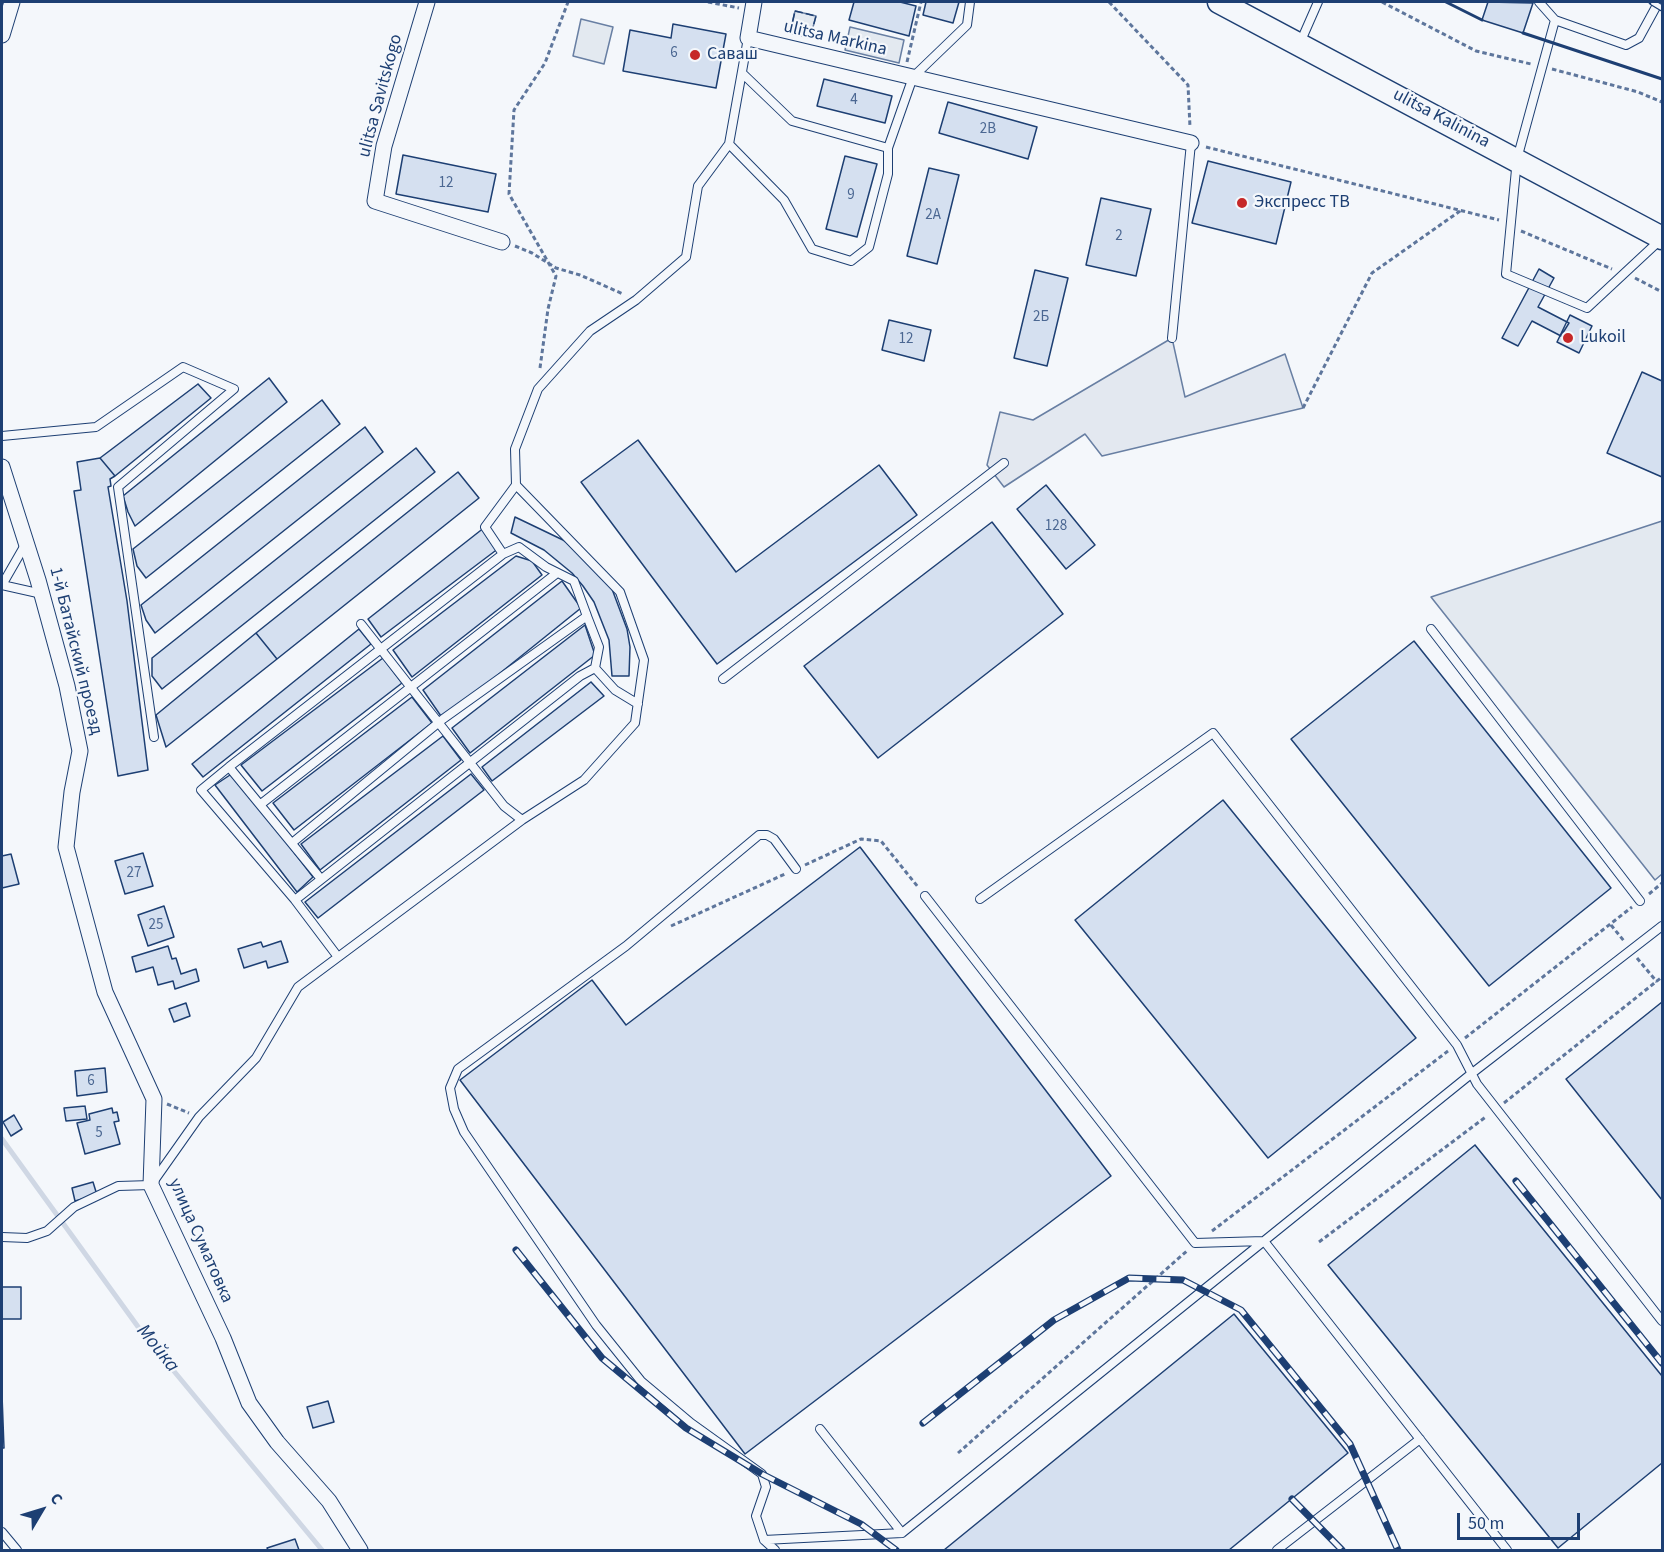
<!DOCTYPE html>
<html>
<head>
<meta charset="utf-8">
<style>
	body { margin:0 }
	#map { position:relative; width:1664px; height:1552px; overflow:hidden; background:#f4f7fb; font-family:"Source Sans 3",sans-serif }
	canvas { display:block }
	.frame { position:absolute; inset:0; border:3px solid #1d3f73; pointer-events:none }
	.north { position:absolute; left:12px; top:1480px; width:60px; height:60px; -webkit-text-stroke:4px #f4f7fb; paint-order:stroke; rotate:52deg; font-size:16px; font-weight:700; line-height:24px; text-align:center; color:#1d3f73 }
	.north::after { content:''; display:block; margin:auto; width:21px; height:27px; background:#1d3f73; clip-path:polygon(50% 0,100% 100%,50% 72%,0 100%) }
	.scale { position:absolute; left:1457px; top:1513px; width:123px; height:27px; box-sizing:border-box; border:3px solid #1d3f73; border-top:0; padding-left:8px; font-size:18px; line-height:21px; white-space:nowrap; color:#1d3f73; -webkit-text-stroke:4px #f4f7fb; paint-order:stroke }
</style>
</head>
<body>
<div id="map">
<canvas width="1664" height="1552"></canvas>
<div class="frame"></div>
<div class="north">С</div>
<div class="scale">50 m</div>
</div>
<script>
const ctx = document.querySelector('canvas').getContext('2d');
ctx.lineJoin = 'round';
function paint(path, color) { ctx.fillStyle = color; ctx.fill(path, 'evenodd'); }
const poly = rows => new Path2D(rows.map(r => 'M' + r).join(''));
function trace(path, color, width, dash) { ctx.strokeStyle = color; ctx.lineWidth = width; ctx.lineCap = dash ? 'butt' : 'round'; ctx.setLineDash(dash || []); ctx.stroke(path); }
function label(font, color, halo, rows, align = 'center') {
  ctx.font = font + ' "Source Sans 3",sans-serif'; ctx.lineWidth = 4.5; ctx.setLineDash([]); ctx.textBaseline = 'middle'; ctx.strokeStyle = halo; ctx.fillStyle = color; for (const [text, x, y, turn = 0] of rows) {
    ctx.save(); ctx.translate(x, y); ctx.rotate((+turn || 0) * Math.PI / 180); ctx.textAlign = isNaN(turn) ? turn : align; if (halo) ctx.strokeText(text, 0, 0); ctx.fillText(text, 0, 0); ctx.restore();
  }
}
const green = poly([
	[795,11,816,16,810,38,790,33,795,11],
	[581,19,613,27,604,64,573,56,581,19],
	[850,27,904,40,899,63,845,50,850,27],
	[1662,521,1662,874,1655,880,1431,597,1662,521]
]);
const parking = poly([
	[1172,338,1185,397,1285,354,1303,408,1102,456,1085,434,1004,487,987,465,1000,412,1033,420,1172,338]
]);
const stream = poly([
	[2,1139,144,1335,322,1550]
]);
const building = poly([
	[854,2,900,2,916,6,909,36,849,20,854,2],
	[926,2,959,2,953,23,923,15,926,2],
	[1488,2,1533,3,1523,33,1482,20,1488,2],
	[673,24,726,34,716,88,623,71,630,30,671,38,673,24],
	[824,79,892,96,885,123,817,106,824,79],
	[948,102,1037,127,1028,159,939,133,948,102],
	[403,155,496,174,488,212,396,194,403,155],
	[845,156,877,164,857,237,826,229,845,156],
	[1208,161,1291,182,1276,244,1192,223,1208,161],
	[929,168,959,175,937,264,907,256,929,168],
	[1101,198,1151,209,1136,276,1086,265,1101,198],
	[1539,269,1554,278,1538,307,1569,323,1561,336,1532,321,1518,346,1502,338,1539,269],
	[1035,270,1068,278,1047,366,1014,358,1035,270],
	[1570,315,1592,326,1579,353,1557,342,1570,315],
	[889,320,931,330,924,361,882,350,889,320],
	[1642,372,1662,381,1662,477,1607,453,1642,372],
	[269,378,287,402,135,526,128,512,123,496,269,378],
	[198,384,211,398,115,476,100,458,198,384],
	[322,400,340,424,146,578,137,566,133,549,322,400],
	[365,427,383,452,155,633,146,620,141,605,365,427],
	[638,440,736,572,879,465,917,515,717,664,581,482,638,440],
	[416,448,435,472,162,689,152,676,152,658,416,448],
	[100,458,115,476,110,479,111,486,108,487,127,601,148,770,118,776,74,491,81,490,77,462,100,458],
	[458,472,479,498,277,659,256,633,458,472],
	[1046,485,1095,545,1066,569,1017,509,1046,485],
	[515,517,563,540,583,555,612,589,627,629,630,647,629,676,612,676,609,640,594,602,583,586,572,573,544,550,511,533,515,517],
	[992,522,1063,614,878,758,804,666,992,522],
	[485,527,499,548,381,637,368,619,485,527],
	[516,556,532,561,542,575,412,677,393,650,516,556],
	[562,581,581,608,443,719,423,690,562,581],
	[585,625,595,655,470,753,452,728,585,625],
	[359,629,371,644,203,777,192,764,359,629],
	[256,633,277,659,166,747,156,715,256,633],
	[1414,641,1611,888,1489,986,1291,739,1414,641],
	[383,658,402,683,262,791,241,765,383,658],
	[591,682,604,696,492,781,482,767,591,682],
	[412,697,432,723,294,830,273,803,412,697],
	[443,736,461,760,320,870,301,844,443,736],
	[233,773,313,877,297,892,215,785,233,773],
	[471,774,484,790,318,918,305,902,471,774],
	[1223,800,1416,1038,1268,1158,1075,920,1223,800],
	[860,847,1111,1176,745,1454,460,1080,592,980,626,1025,860,847],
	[143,853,153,886,125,894,115,861,143,853],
	[11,854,19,884,2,888,2,856,11,854],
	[164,906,174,937,148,946,138,915,164,906],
	[281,941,288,962,268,968,266,961,244,968,238,949,261,942,263,947,281,941],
	[168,946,172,959,176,958,181,974,196,969,199,981,175,989,173,981,158,985,153,967,136,972,132,957,168,946],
	[1662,1002,1662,1200,1566,1079,1662,1002],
	[186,1003,190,1016,174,1022,169,1009,186,1003],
	[105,1068,107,1092,77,1096,75,1071,105,1068],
	[85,1106,87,1119,66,1121,64,1108,85,1106],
	[112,1108,113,1113,117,1112,119,1121,114,1122,120,1144,85,1154,77,1123,90,1120,89,1114,112,1108],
	[14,1115,22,1129,11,1136,3,1122,14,1115],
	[1475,1145,1662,1376,1662,1463,1558,1548,1328,1265,1475,1145],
	[93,1182,97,1195,75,1201,72,1188,93,1182],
	[2,1287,21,1287,21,1319,2,1319,2,1287],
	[1234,1314,1348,1453,1229,1550,944,1550,1234,1314],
	[2,1395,4,1448,2,1448,2,1395],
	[328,1401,334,1422,313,1428,307,1407,328,1401],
	[295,1539,299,1550,268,1550,267,1548,295,1539]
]);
const path = poly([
	[708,2,739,8],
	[1109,2,1188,85,1190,127],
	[1382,2,1476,51,1531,64],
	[907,62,921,2],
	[1552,69,1638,92,1662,102],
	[1206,147,1499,220],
	[1521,231,1612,269],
	[515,246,532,253,556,268,580,275,623,294],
	[1635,278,1662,292],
	[540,368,548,309,556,276,509,194,514,110,545,63,568,2],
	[1303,408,1372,273,1460,211],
	[805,865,861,839,881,841,918,887],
	[1649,894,1662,883],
	[1611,925,1624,941],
	[671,926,785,874],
	[1637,958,1657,982],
	[1465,1038,1632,907],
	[1504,1103,1662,977],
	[167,1104,189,1113],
	[1212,1231,1448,1051],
	[1319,1242,1487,1116],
	[958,1453,1188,1250]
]);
const service = poly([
	[1539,2,1555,20,1626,45,1639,38,1657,5,1662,6],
	[1555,20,1517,159,1506,274,1587,308,1659,241],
	[1300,43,1318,2],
	[729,144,784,200,812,249,851,261,869,247,888,174,888,148,792,121,742,73],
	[888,148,913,77,967,25,970,2],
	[1172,338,1191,143],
	[2,436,96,427,183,367,234,389,118,487,154,737],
	[25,545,2,585,42,594],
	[503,554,485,527,516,485],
	[361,624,504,806,522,820,584,780,635,723,644,660,620,592,516,485,515,449,538,389,590,331,636,300,686,257,698,186,729,144,748,38],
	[1431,629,1640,901],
	[595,668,615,690,638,704],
	[723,679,1004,463],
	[229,767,201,790,295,900,338,957],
	[261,804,557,573],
	[292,843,443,719,587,616,574,581,546,567,519,547,503,554,229,767,321,879],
	[925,896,1195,1243,1264,1241,1507,1550],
	[980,899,1213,733,1457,1045,1477,1084,1662,1321],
	[295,900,580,676,595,668,599,647,585,611],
	[2,1237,27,1238,47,1231,74,1207,118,1186,151,1185,199,1117,256,1058,298,987,522,820],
	[820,1429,902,1533],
	[2,1532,17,1550],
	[764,1540,902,1533,1471,1074,1662,926],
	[775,1550,764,1540,756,1516,766,1487,762,1474,691,1423,641,1381,596,1325,464,1132,454,1109,450,1088,458,1069,626,946,759,835,767,835,774,839,796,869],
	[1277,1550,1420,1439]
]);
const minor = poly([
	[427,2,384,146,375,201,502,242],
	[754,2,748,38,1191,143],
	[2,35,12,2],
	[2,467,38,580,67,686,80,751,72,792,66,847,105,992,154,1099,151,1185,223,1338,249,1403,277,1442,329,1501,360,1550]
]);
const primary = poly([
	[1219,2,1662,238]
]);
const rail = poly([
	[1652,2,1662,8],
	[1516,1181,1662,1363],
	[516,1250,602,1358,686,1428,762,1474,861,1524,896,1550],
	[923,1423,1054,1320,1129,1278,1183,1280,1241,1310,1350,1444,1398,1550],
	[1292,1499,1342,1550]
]);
const fence = poly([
	[795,11,816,16,810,38,790,33,795,11]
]);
const wall = poly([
	[1446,2,1482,20],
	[1523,33,1662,79]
]);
const markers = [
	[695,55,6,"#c62828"],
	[1242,203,6,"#c62828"],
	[1568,338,6,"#c62828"]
];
const numberNames = [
	["6",674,54],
	["4",854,101],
	["2В",988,130],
	["12",446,184],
	["9",851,196],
	["2А",933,216],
	["2",1119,237],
	["2Б",1041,318],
	["12",906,340],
	["128",1056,527],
	["27",134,874],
	["25",156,926],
	["6",91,1082],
	["5",99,1134]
];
const streetNames = [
	["ulitsa Markina",835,39,13],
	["ulitsa Savitskogo",381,96,-75],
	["ulitsa Kalinina",1441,119,28],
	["1-й Батайский проезд",75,651,76],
	["улица Суматовка",200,1241,66]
];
const poiNames = [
	["Саваш",707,55],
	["Экспресс ТВ",1254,203],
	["Lukoil",1580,338]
];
const waterNames = [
	["Мойка",157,1349,51]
];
paint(green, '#e3e9f0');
trace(green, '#687fa3', 1.5);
paint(parking, '#e3e8f0');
trace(parking, '#687fa3', 1.5);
trace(stream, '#cfd7e4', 5);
paint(building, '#d5e0f0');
trace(building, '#1d3f73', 1.5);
trace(service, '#1d3f73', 10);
trace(minor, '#1d3f73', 17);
trace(primary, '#1d3f73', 25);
trace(path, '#5e769c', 3, [4.5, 3]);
trace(service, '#f4f7fb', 8);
trace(minor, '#f4f7fb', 15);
trace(primary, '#f4f7fb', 22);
trace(rail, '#1d3f73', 7);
trace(rail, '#f4f7fb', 4.5, [14]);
trace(fence, '#1d3f73', 1.5, [8, 3]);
trace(wall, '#1d3f73', 3);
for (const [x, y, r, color] of markers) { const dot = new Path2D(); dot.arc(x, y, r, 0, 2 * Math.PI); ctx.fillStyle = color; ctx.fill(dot); trace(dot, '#f4f7fb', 2); }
label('15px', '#4b6792', null, numberNames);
label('18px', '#1d3f73', '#f4f7fb', streetNames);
label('18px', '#1d3f73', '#f4f7fb', poiNames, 'left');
label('italic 20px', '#1d3f73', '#f4f7fb', waterNames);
</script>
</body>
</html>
